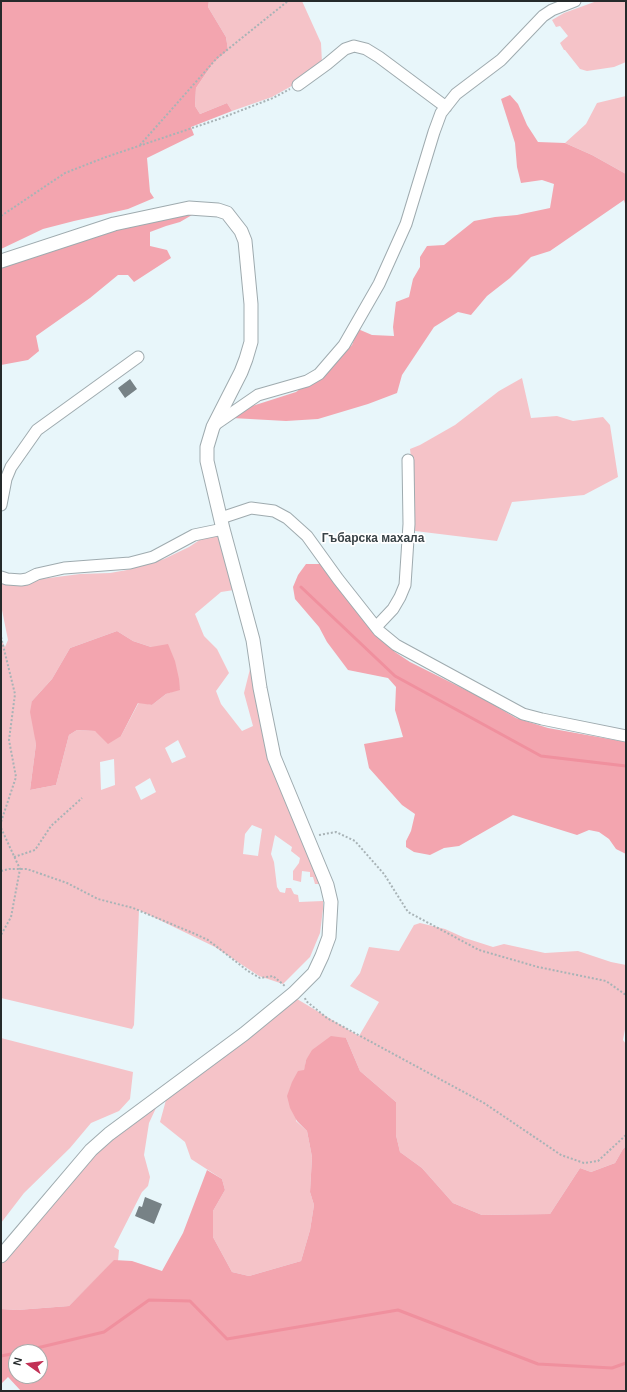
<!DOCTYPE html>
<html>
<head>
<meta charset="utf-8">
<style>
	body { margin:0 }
	#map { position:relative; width:627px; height:1392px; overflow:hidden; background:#e8f6fa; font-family:Helvetica,sans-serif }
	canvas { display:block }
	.frame { position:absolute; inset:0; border:2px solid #252a2b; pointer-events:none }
	.north { position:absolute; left:8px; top:1344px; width:40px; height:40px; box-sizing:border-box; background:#fff; border:1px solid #a8aaaa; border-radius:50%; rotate:284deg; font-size:11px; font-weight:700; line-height:16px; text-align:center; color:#252a2b }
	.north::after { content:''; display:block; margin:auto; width:14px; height:18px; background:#c23256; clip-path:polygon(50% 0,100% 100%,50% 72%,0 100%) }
</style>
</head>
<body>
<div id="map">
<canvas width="627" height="1392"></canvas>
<div class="frame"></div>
<div class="north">N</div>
</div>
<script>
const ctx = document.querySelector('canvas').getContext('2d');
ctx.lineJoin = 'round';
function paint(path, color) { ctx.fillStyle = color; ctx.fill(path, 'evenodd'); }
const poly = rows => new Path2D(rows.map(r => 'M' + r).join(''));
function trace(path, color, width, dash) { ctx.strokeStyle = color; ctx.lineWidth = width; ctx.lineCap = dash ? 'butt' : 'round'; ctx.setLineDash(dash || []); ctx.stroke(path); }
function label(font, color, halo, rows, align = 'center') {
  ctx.font = font + ' Helvetica,sans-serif'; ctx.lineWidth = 3.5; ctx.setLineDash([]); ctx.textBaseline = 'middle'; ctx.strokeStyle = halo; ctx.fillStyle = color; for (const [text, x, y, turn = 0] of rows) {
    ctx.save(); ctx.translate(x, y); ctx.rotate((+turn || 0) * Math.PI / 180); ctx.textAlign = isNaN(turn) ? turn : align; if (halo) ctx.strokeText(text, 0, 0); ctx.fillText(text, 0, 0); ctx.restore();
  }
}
const green = poly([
	[209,1,302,1,321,43,322,63,297,83,272,97,232,111,227,103,200,114,195,106,196,88,213,63,228,50,226,37,208,7],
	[597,1,626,1,626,62,614,67,587,71,580,69,565,50,564,50,560,43,568,36,560,26,556,27,552,20,564,13],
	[626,96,626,174,592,155,565,143,586,124,597,103],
	[522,378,531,418,557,416,573,421,603,417,610,425,618,477,584,495,512,502,497,541,415,531,415,493,410,449,420,445,455,425,499,391],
	[219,529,234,590,221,592,195,614,204,636,217,649,229,673,216,691,221,704,242,731,253,726,244,693,251,665,321,884,315,884,313,877,310,877,310,872,302,871,301,882,293,880,293,871,299,863,300,858,291,851,292,847,275,835,271,854,274,862,277,887,280,892,285,893,286,888,291,888,294,894,298,895,299,902,323,901,323,909,320,933,310,957,283,984,259,976,215,947,139,910,134,1025,132,1029,1,998,1,639,5,647,8,640,1,605,2,584,80,574,110,573,127,570,164,559,189,547,213,531],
	[117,631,133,641,151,647,180,689,166,694,152,705,139,702,121,736,95,731,77,730,69,735,56,785,30,790,36,744,32,701,52,679,70,648],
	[178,740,186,757,172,763,165,748],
	[114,759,115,785,101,790,100,762],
	[150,778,156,792,141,800,135,787],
	[252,825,262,829,258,856,243,854,245,834],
	[420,923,445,929,465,938,493,947,504,944,545,953,578,951,611,962,626,965,626,1024,623,1040,626,1044,626,1146,623,1149,615,1163,591,1172,580,1168,550,1214,482,1215,453,1203,422,1168,400,1152,396,1135,396,1102,360,1071,346,1038,306,1060,296,1121,307,1131,312,1157,310,1192,314,1205,310,1230,301,1261,249,1276,232,1272,213,1237,213,1211,225,1190,222,1179,191,1159,185,1142,160,1122,169,1089,292,996,359,1036,379,1002,350,986,360,973,369,947,399,951,414,925],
	[1,1038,133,1072,130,1099,119,1111,91,1123,70,1148,24,1193,1,1223],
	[163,1093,149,1123,144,1155,150,1177,148,1186,142,1192,114,1247,119,1250,118,1261,114,1261,69,1306,17,1310,1,1309,1,1259,69,1179]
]);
const forest = poly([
	[1,1,209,1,208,7,226,37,228,50,213,63,196,88,195,106,200,114,227,103,232,111,191,127,194,135,147,158,150,192,154,198,128,209,74,221,43,229,1,249],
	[510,95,518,104,527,125,538,142,565,143,592,155,626,174,626,207,624,200,550,251,531,257,510,278,487,296,471,315,458,312,434,327,402,375,397,393,368,404,318,419,286,421,232,418,246,408,296,392,317,376,352,345,358,329,372,335,394,336,393,327,396,302,409,297,413,279,420,267,420,257,427,246,444,245,474,221,495,217,517,215,550,208,554,184,542,180,521,183,517,167,515,143,501,99],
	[172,214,192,215,180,222,166,226,150,232,150,246,167,250,171,258,134,282,128,275,118,275,90,298,36,336,39,351,28,360,1,365,1,266,35,249],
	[306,564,321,564,386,643,395,652,410,662,482,698,516,718,548,728,626,742,626,854,616,849,609,839,599,832,589,830,577,835,513,815,459,846,444,848,430,855,414,852,406,847,406,841,411,831,415,814,402,805,369,768,364,744,403,737,395,710,396,687,388,678,348,670,327,642,319,627,295,599,293,587,298,575],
	[117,631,133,641,151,647,168,644,175,661,179,679,180,690,166,694,152,705,138,703,121,736,108,744,95,731,77,730,69,735,56,785,30,790,36,744,30,712,32,701,52,679,70,648],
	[331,1036,346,1038,360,1071,396,1102,396,1135,400,1152,422,1168,453,1203,482,1215,550,1214,580,1168,591,1172,615,1163,623,1149,626,1146,626,1391,21,1391,8,1377,1,1384,1,1309,17,1310,69,1306,114,1260,132,1261,162,1271,183,1233,207,1170,222,1179,225,1190,213,1211,213,1237,232,1272,249,1276,301,1261,310,1230,314,1205,310,1192,312,1157,307,1131,297,1121,290,1108,287,1096,292,1082,298,1071,304,1070,306,1060,312,1050],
	[16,1352,40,1352,40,1376,16,1376]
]);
const stream = poly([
	[301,587,395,676,541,756,626,766],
	[20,1352,104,1332,149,1300,190,1301,227,1339,398,1310,538,1364,612,1368,626,1363],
	[1,1356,16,1353]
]);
const building = poly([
	[130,379,137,389,125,398,118,388],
	[145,1197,162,1204,154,1224,135,1216,139,1206,142,1207]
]);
const path = poly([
	[140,145,217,58,288,1],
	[1,216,65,173,106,157,219,119,273,98,290,89],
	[1,637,15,694,9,740,16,777,1,822],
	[1,828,20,869,11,917,1,935],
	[319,835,336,832,355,841,384,874,408,912,479,950,538,967,606,981,626,995],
	[14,857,35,850,51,826,82,798],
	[1,871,9,869,27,869,67,883,98,899,133,908,193,933,208,940,248,971,260,978,273,976,285,986],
	[305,998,306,1001,327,1018,484,1103,561,1155,584,1163,598,1161,626,1135]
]);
const minor = poly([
	[298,85,327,64,345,49,354,46,366,49,379,57,446,107],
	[213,426,258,395,307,381,319,374,344,345,379,284,406,224,434,132,441,113,456,94,501,60,543,16,552,10,575,1],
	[1,505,6,479,11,467,37,430,138,357],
	[221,518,251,508,274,511,287,518,307,536,338,579,379,631,396,645,523,714,542,719,626,736],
	[1,577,7,579,21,580,27,579,37,574,64,568,130,563,153,557,194,535,223,529],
	[376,627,393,609,400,597,405,585,409,524,408,460]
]);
const tertiary = poly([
	[1,261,114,224,189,208,218,210,227,213,241,231,245,241,251,304,251,342,246,359,241,372,213,427,207,447,207,461,223,529,253,640,260,688,274,757,327,885,331,902,329,937,322,956,314,973,294,993,244,1034,109,1134,91,1150,1,1256]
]);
const neighbourhoodNames = [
	["Гъбарска махала",373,539]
];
paint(green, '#f5c3c8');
paint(forest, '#f3a5af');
trace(stream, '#f0909e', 3);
paint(building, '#778286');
trace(minor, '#9fabaf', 13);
trace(tertiary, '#9fabaf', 15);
trace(path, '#a8b3b6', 2, [2, 2]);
trace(minor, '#fff', 11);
trace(tertiary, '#fff', 13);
label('bold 12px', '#394347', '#fff', neighbourhoodNames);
</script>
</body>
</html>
